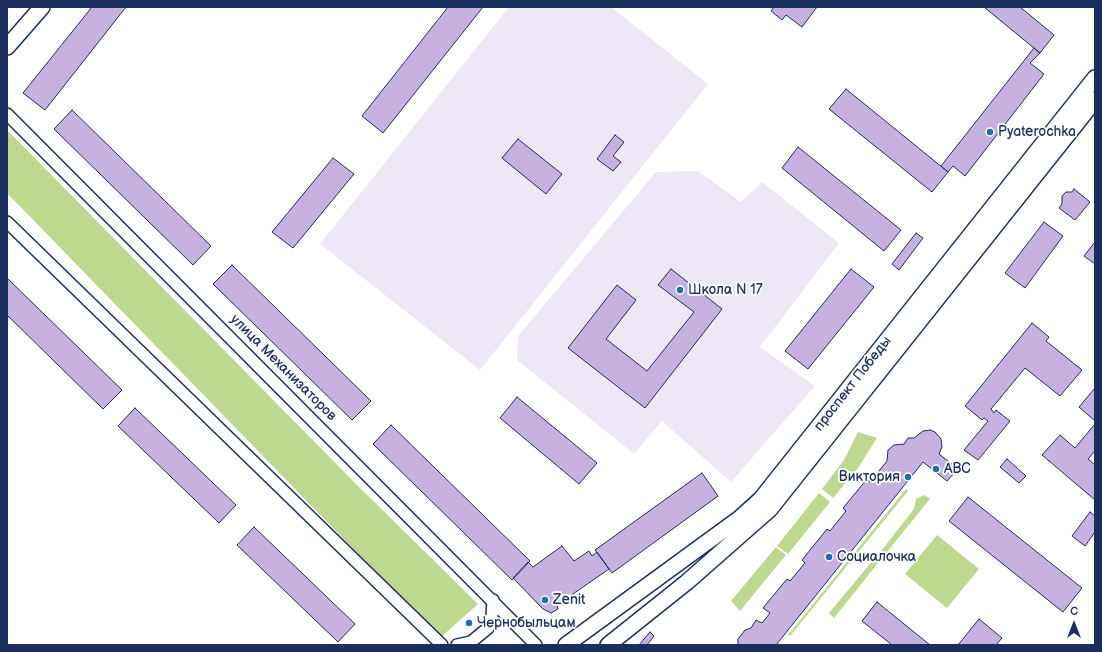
<!DOCTYPE html>
<html>
<head>
<meta charset="utf-8">
<style>
	body { margin:0 }
	#map { position:relative; width:1102px; height:652px; overflow:hidden; background:#fff; font-family:"Balsamiq Sans",sans-serif }
	canvas { display:block }
	.frame { position:absolute; inset:0; border:8px solid #1b2f5e; pointer-events:none }
	.north { position:absolute; left:1054px; top:604px; width:40px; height:40px; -webkit-text-stroke:3px #fff; paint-order:stroke; rotate:0deg; font-size:11px; font-weight:700; line-height:16px; text-align:center; color:#1b2f5e }
	.north::after { content:''; display:block; margin:auto; width:14px; height:18px; background:#1b2f5e; clip-path:polygon(50% 0,100% 100%,50% 72%,0 100%) }
</style>
</head>
<body>
<div id="map">
<canvas width="1102" height="652"></canvas>
<div class="frame"></div>
<div class="north">С</div>
</div>
<script>
const ctx = document.querySelector('canvas').getContext('2d');
ctx.lineJoin = 'round';
function paint(path, color) { ctx.fillStyle = color; ctx.fill(path, 'evenodd'); }
const poly = rows => new Path2D(rows.map(r => 'M' + r).join(''));
function trace(path, color, width, dash) { ctx.strokeStyle = color; ctx.lineWidth = width; ctx.lineCap = dash ? 'butt' : 'round'; ctx.setLineDash(dash || []); ctx.stroke(path); }
function label(font, color, halo, rows, align = 'center') {
  ctx.font = font + ' "Balsamiq Sans",sans-serif'; ctx.lineWidth = 3.5; ctx.setLineDash([]); ctx.textBaseline = 'middle'; ctx.strokeStyle = halo; ctx.fillStyle = color; for (const [text, x, y, turn = 0] of rows) {
    ctx.save(); ctx.translate(x, y); ctx.rotate((+turn || 0) * Math.PI / 180); ctx.textAlign = isNaN(turn) ? turn : align; if (halo) ctx.strokeText(text, 0, 0); ctx.fillText(text, 0, 0); ctx.restore();
  }
}
const built = poly([
	[509,7,611,7,708,84,480,370,320,244],
	[698,171,741,202,762,182,839,243,760,347,815,386,731,482,662,421,634,454,517,360,518,336,656,172]
]);
const green = poly([
	[7,130,358,486,478,604,440,638,7,193],
	[858,432,877,438,858,468,833,498,822,489,844,460],
	[906,489,908,491,790,636,788,635],
	[819,493,830,502,788,554,777,546],
	[924,495,930,499,882,558,878,555,914,509,916,499],
	[937,535,979,569,947,608,905,574],
	[776,547,786,555,740,611,731,601],
	[874,559,878,563,834,618,829,613]
]);
const building = poly([
	[92,7,126,7,45,110,23,93,92,7],
	[448,7,483,7,383,133,362,116,448,7],
	[774,7,817,7,802,27,786,15,782,20,771,11,774,7],
	[984,7,1020,7,1054,35,1040,53,984,7],
	[1034,48,1040,53,1030,63,1044,74,965,176,953,166,948,172,941,166,1034,48],
	[846,89,948,172,932,192,829,109,846,89],
	[72,110,211,246,193,265,54,129,72,110],
	[615,135,624,142,613,156,621,162,613,171,597,159,615,135],
	[518,139,562,174,546,194,502,158,518,139],
	[798,147,901,230,884,251,782,168,798,147],
	[333,158,354,174,293,248,272,232,333,158],
	[1074,189,1090,202,1075,220,1059,208,1062,204,1062,196,1066,192,1072,192,1074,189],
	[1044,222,1063,236,1025,288,1005,273,1044,222],
	[916,233,923,238,899,270,892,264,916,233],
	[1095,242,1095,264,1084,256,1095,242],
	[232,265,371,401,352,420,213,284,232,265],
	[671,269,722,309,645,408,568,348,617,285,636,300,606,339,647,371,694,312,658,285,671,269],
	[851,269,874,287,808,369,785,351,851,269],
	[7,278,122,390,103,409,7,315,7,278],
	[1032,323,1049,337,1046,341,1082,370,1060,396,1025,368,991,409,994,413,996,410,1010,421,978,460,964,450,988,421,984,418,982,420,965,406,1032,323],
	[1095,388,1095,421,1079,407,1095,388],
	[517,397,597,463,579,484,500,418,517,397],
	[135,408,236,505,219,523,118,426,135,408],
	[1095,424,1095,451,1088,459,1095,465,1095,500,1042,455,1060,435,1075,448,1095,424],
	[391,425,530,561,512,580,373,444,391,425],
	[930,430,935,432,941,439,942,447,939,454,958,469,947,481,923,462,776,645,738,645,738,639,745,630,751,628,756,620,762,623,770,613,763,608,787,579,790,581,805,563,802,560,827,529,830,531,846,511,843,508,867,479,870,482,887,461,888,450,894,445,904,444,908,438,914,438,923,431,930,430],
	[1007,459,1026,476,1019,483,1000,467,1007,459],
	[702,473,718,496,612,573,595,550,702,473],
	[968,497,1082,588,1063,612,949,521,968,497],
	[1090,512,1095,516,1095,532,1085,546,1072,536,1090,512],
	[254,527,355,624,338,642,237,545,254,527],
	[562,546,574,561,589,551,592,556,597,552,609,569,557,605,558,609,551,613,543,609,513,578,528,562,533,567,562,546],
	[877,602,930,645,892,645,862,621,877,602],
	[979,619,1002,638,996,645,958,645,979,619],
	[650,632,654,636,647,645,639,645,650,632]
]);
const street = poly([
	[7,114,536,645],
	[7,222,442,645],
	[457,645,471,642,488,628,492,616,493,600]
]);
const secondary = poly([
	[7,47,42,7],
	[566,645,740,518,761,499,1095,78],
	[608,645,687,582,770,509,1095,100]
]);
const markers = [
	[990,132,4,"#1f6fb2"],
	[680,290,4,"#1f6fb2"],
	[936,469,4,"#1f6fb2"],
	[908,477,4,"#1f6fb2"],
	[829,557,4,"#1f6fb2"],
	[545,600,4,"#1f6fb2"],
	[469,623,4,"#1f6fb2"]
];
const poiNames = [
	["Pyaterochka",998,132],
	["Школа N 17",688,290],
	["АВС",944,469],
	["Виктория",900,477,"right"],
	["Социалочка",837,557],
	["Zenit",553,600],
	["Чернобыльцам",477,623]
];
const streetNames = [
	["улица Механизаторов",283,368,45],
	["проспект Победы",853,384,-52]
];
paint(built, '#eee8f6');
paint(green, '#bfd88f');
paint(building, '#c7b1e1');
trace(building, '#1b2f5e', 1);
trace(street, '#1b2f5e', 14);
trace(secondary, '#1b2f5e', 18);
trace(street, '#fff', 11);
trace(secondary, '#fff', 15);
for (const [x, y, r, color] of markers) { const dot = new Path2D(); dot.arc(x, y, r, 0, 2 * Math.PI); ctx.fillStyle = color; ctx.fill(dot); trace(dot, '#fff', 1.5); }
label('14px', '#1b2f5e', '#fff', poiNames, 'left');
label('14px', '#1b2f5e', '#fff', streetNames);
</script>
</body>
</html>
